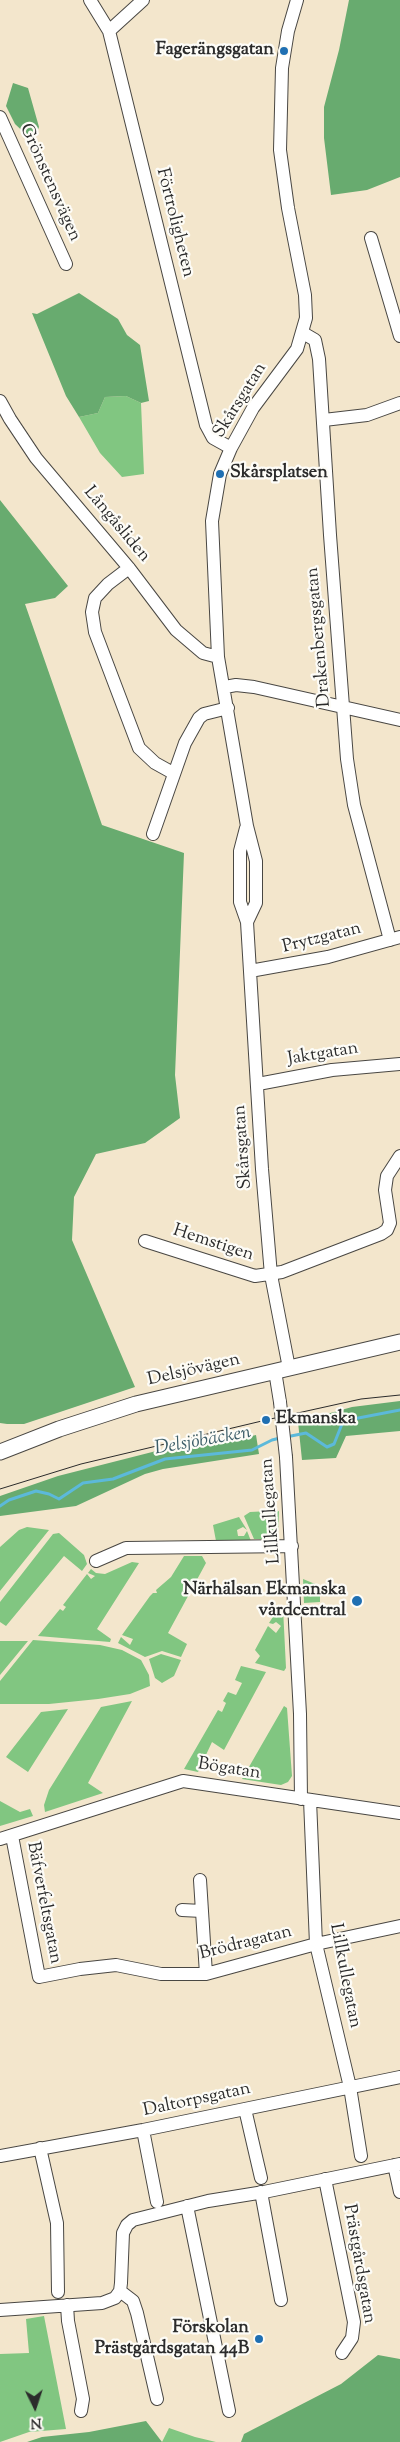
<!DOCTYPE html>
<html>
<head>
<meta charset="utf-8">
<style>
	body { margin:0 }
	#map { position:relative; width:400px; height:2442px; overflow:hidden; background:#f3e6cc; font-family:"Sorts Mill Goudy",serif }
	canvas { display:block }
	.north { position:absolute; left:10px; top:2382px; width:50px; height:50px; -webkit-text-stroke:4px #fdfcf7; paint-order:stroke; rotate:176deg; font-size:14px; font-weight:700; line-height:20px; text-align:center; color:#2b2b2b }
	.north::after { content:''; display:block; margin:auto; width:18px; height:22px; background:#2b2b2b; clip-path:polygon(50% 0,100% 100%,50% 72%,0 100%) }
</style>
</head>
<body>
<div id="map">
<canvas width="400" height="2442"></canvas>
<div class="north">N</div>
</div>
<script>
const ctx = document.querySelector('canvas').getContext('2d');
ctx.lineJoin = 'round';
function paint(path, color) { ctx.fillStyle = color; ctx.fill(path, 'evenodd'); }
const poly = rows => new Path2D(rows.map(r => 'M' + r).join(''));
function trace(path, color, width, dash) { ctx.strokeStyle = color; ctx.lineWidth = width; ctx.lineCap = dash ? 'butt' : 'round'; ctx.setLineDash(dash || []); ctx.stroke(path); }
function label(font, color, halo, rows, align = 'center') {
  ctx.font = font + ' "Sorts Mill Goudy",serif'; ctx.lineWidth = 4.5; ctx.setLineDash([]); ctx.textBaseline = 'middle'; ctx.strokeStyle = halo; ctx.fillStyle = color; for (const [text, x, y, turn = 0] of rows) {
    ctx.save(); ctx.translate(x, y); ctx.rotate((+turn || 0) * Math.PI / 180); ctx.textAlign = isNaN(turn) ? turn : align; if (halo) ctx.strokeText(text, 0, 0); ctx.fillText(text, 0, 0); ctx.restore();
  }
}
const green = poly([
	[126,396,141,403,144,474,122,477,100,453,79,417,98,413,105,397],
	[270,1511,271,1514,279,1511,278,1533,271,1539,254,1539,244,1516,250,1512],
	[239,1517,247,1530,243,1527,237,1530,238,1536,244,1536,247,1531,251,1541,216,1541,213,1525],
	[27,1527,49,1530,0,1591,0,1547,19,1530],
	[59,1533,84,1555,87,1564,82,1571,64,1556,6,1626,0,1622,0,1602,53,1534],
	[184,1556,202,1556,206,1563,168,1633,187,1644,181,1657,162,1651,145,1657,118,1643,121,1637,130,1645,133,1639,122,1635,150,1596,153,1593,157,1593,156,1590,171,1577],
	[132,1562,139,1563,97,1629,111,1639,110,1642,38,1636,60,1609,63,1611,66,1607,63,1605,87,1574,91,1579,95,1576,88,1573,91,1569,96,1573,105,1574],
	[303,1579,320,1586,320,1602,304,1603],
	[283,1608,286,1668,284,1671,255,1663,260,1656,255,1650,268,1626,276,1633,281,1626,276,1622,273,1624,269,1623,278,1609],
	[33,1640,100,1645,122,1650,141,1660,149,1675,150,1686,130,1694,98,1699,49,1704,0,1704,0,1681],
	[0,1641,28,1641,0,1675],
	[161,1654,181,1660,174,1676,162,1683,155,1678,149,1659],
	[241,1666,266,1672,224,1750,212,1742,198,1772,184,1769,218,1710,222,1712,226,1703,223,1701,228,1692,236,1695,242,1683,235,1680],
	[132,1701,88,1783,103,1793,45,1812,44,1805,49,1790,101,1707],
	[284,1706,287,1708,292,1776,288,1782,281,1785,242,1779],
	[68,1709,28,1772,6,1757,41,1712],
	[0,1801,20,1812,30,1809,33,1816,0,1826],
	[44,2316,66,2429,29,2432,0,2442,0,2354,29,2353,26,2319],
	[169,2428,195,2437,216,2442,162,2442]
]);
const forest = poly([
	[349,0,400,0,400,177,367,190,331,195,324,138,324,107,339,50],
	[13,83,28,88,39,127,33,141,15,124,6,106],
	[79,293,118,319,127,335,140,345,149,401,141,403,126,396,105,397,98,413,79,417,66,396,32,313,37,314],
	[0,500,68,586,55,598,25,604,102,825,184,853,175,1075,180,1118,145,1143,96,1154,74,1197,72,1240,135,1387,24,1424,7,1424,0,1423],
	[400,1401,400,1431,346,1436,336,1458,302,1460,298,1422,352,1407],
	[256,1435,259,1454,163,1469,145,1474,76,1506,0,1516,0,1496,58,1476,164,1449,202,1442,226,1442],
	[378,2355,400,2359,400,2442,241,2442,244,2434,341,2384],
	[146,2421,162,2442,27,2442,42,2437,89,2432]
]);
const stream = poly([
	[286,1437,306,1433,327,1447,334,1444,342,1424,348,1420,400,1410],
	[0,1506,9,1500,36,1491,49,1494,59,1499,83,1483,113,1479,165,1459,252,1450,272,1440,280,1438]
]);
const minor = poly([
	[90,0,109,31,206,425,213,438,231,448],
	[109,31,143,0],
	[0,117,66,264],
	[371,238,400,336],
	[303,333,315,340,319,359,330,535,347,759,354,805,390,940],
	[0,401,10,419,36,458,129,568,176,630,203,653,218,657],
	[324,420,367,415,400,403],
	[129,568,108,584,95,598,92,612,95,632,139,748,155,763,173,773],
	[225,687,236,685,254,687,400,720],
	[246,828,240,851,240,902,247,922,262,1169,271,1275,289,1368],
	[153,834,185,743,199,718,204,714,228,708],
	[247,922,256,903,256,861,247,826,218,657,212,521,220,474,231,448,253,408,297,349,306,318,305,295,288,208,280,150,282,68,288,31,297,0],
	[250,971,328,957,400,937],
	[258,1084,332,1070,400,1064],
	[145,1241,255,1276,282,1272,381,1234,387,1230,390,1223,385,1190,387,1176,400,1156],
	[275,1371,280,1402],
	[286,1457,300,1714,301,1799],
	[96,1561,126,1548,292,1546],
	[310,1800,316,1944,350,2087,361,2156],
	[12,1836,39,1977,80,1969,116,1965,161,1974,206,1974,316,1944,400,1926],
	[0,1839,183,1781,400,1813],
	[200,1880,206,1974],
	[182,1910,202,1911],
	[245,2109,261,2178],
	[143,2130,157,2202],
	[40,2148,57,2223,58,2292],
	[0,2156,143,2130,400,2077],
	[394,2165,400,2192],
	[325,2179,354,2322,352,2338,342,2353],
	[261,2192,281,2300],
	[187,2206,229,2411],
	[120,2291,133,2301,137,2313,157,2399],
	[67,2305,68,2321,83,2399,81,2411],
	[0,2310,102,2303,115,2298,120,2291,121,2283,123,2233,127,2225,133,2220,208,2201,264,2192,400,2164]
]);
const tertiary = poly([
	[0,1452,59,1429,136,1404,400,1342]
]);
const tram = poly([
	[0,1489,81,1464,266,1420,361,1399,400,1395]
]);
const minorBridge = poly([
	[280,1402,286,1457]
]);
const markers = [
	[284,51,5,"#1f6fb2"],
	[220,474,5,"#1f6fb2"],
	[266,1420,5,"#1f6fb2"],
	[357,1601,6,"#1f6fb2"],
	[259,2339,5,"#1f6fb2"]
];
const poiNames = [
	["Fagerängsgatan",274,51],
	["Skårsplatsen",230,474,"left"],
	["Ekmanska",276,1420,"left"],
	["Närhälsan Ekmanska",346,1591],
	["vårdcentral",346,1612],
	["Förskolan",249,2329],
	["Prästgårdsgatan 44B",249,2350]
];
const streetNames = [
	["Grönstensvägen",49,183,66],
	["Förtroligheten",174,223,76],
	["Skårsgatan",241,401,-58],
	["Långåsliden",116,525,50],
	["Drakenbergsgatan",320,637,-95],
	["Prytzgatan",322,939,-14],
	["Jaktgatan",323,1055,-9],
	["Skårsgatan",244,1147,-94],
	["Hemstigen",213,1244,18],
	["Delsjövägen",194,1371,-13],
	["Lillkullegatan",272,1511,-94],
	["Bögatan",229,1770,9],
	["Bäfverfeltsgatan",43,1903,79],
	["Brödragatan",246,1944,-14],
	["Lillkullegatan",344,1976,79],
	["Daltorpsgatan",197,2101,-12],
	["Prästgårdsgatan",358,2264,80]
];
const waterNames = [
	["Delsjöbäcken",203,1442,-10]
];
paint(green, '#81c681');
paint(forest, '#68ab6f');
trace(stream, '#5cb9da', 3);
trace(minor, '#494743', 14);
trace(tertiary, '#494743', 17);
trace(minor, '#fff', 12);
trace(tertiary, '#fff', 15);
trace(tram, '#2b2b2b', 1);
trace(minorBridge, '#494743', 14, []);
trace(minorBridge, '#fff', 12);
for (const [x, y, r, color] of markers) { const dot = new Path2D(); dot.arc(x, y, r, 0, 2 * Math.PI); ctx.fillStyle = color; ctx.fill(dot); trace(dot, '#fdfcf7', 2); }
label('bold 18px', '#2b2b2b', '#fdfcf7', poiNames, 'right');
label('18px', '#2b2b2b', '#fdfcf7', streetNames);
label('italic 19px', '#3c5d68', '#fdfcf7', waterNames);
</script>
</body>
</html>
